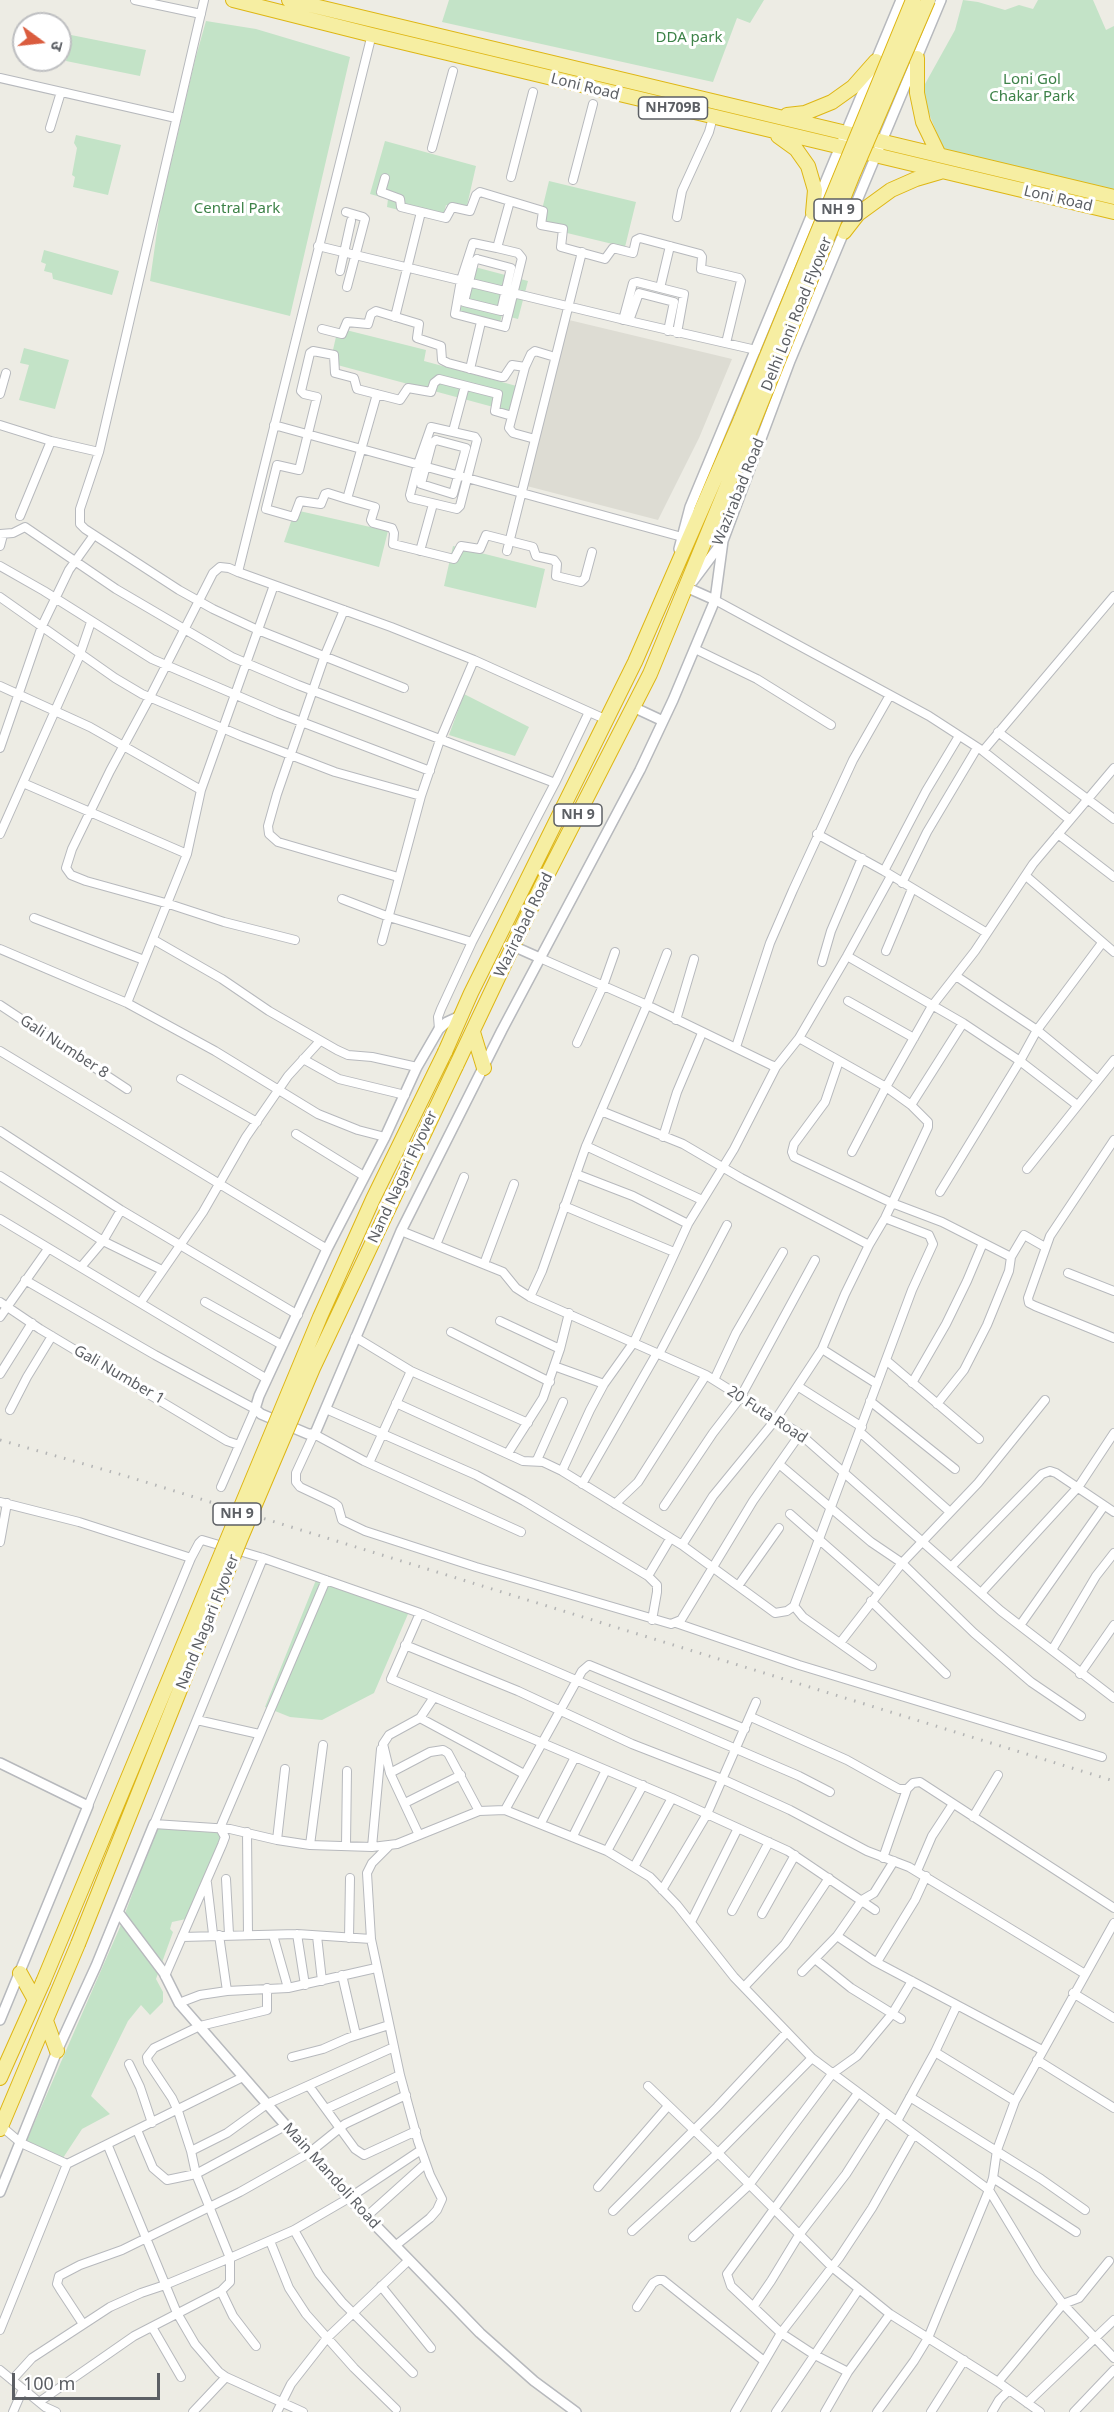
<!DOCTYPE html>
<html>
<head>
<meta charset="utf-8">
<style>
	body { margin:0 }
	#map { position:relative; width:1114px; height:2412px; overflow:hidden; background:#edece4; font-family:"Noto Sans","Noto Sans Devanagari",sans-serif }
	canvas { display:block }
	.north { position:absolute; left:12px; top:12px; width:60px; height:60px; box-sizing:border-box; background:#fff; border:2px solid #bebfc1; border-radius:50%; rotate:105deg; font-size:16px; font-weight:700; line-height:24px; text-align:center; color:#5c5f64 }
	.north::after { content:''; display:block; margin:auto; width:21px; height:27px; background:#da5c3e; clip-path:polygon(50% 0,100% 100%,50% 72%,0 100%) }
	.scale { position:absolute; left:12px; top:2373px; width:148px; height:27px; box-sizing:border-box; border:3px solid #5c5f64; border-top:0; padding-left:8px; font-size:18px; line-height:21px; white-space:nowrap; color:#5c5f64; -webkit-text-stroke:4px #fff; paint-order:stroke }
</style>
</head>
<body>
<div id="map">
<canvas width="1114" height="2412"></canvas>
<div class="north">उ</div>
<div class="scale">100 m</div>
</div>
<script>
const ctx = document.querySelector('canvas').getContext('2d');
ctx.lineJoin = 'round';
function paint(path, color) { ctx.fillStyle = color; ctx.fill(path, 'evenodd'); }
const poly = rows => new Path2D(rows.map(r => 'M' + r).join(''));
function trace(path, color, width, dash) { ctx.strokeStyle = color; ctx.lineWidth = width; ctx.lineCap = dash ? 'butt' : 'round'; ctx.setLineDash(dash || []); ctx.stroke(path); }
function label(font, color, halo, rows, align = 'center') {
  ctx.font = font + ' "Noto Sans",sans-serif'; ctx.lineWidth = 6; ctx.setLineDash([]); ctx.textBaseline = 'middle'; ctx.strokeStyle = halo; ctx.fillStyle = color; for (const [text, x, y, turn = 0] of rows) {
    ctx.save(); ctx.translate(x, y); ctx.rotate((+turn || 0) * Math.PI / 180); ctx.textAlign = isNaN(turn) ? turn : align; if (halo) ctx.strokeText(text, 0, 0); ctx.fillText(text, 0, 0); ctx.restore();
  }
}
const education = poly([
	[569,320,732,359,699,438,658,520,523,485]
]);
const green = poly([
	[449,0,764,0,750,23,737,18,713,82,442,22],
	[963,0,978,2,1005,10,1019,5,1033,9,1038,0,1093,0,1106,30,1114,26,1114,191,944,151,924,101,925,84,955,30],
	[206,21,256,29,350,57,290,316,150,281,160,210,195,60],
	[71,35,146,50,140,76,66,61],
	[76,135,121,145,108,195,73,187,75,177,72,175,77,148,74,143],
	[385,141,476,166,466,210,446,205,442,221,387,207,388,199,370,194],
	[549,181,636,202,625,247,538,226],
	[44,250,119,271,112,295,53,279,52,273,44,271,46,264,41,262],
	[471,266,528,281,518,319,502,315,498,329,458,319],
	[338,328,426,350,424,361,524,388,516,418,497,414,497,408,330,363],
	[24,348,69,360,55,409,19,400,29,365,20,363],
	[295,510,388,531,379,567,284,542],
	[453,546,545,569,536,608,444,586],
	[464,694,529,727,515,756,449,735],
	[318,1575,411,1607,374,1693,322,1720,290,1717,265,1707],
	[157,1827,219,1830,222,1839,186,1919,172,1922,170,1929,173,1932,156,1979,163,1992,163,2002,150,2015,141,2005,128,2021,91,2096,110,2114,82,2129,63,2158,26,2142,120,1927]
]);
const minor = poly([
	[135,0,201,14],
	[204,0,99,452,80,509,80,524,85,529,179,590,213,609,258,630,404,688],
	[372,34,238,572,391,627,474,660,607,720],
	[0,78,176,118],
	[50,128,61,92],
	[432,148,453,71],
	[511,177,533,92],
	[385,178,381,192,400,199,401,207,446,218,452,207,470,211,476,195,480,192,543,211,541,225,563,229,561,247,605,259,613,248,633,253,636,240,640,238,700,254,702,257,701,269,739,278,741,281,726,343],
	[573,180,593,104],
	[346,212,363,217,365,219,347,287],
	[677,217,682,191,709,132,713,117],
	[318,246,629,321,756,350],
	[497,248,473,243,461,280,455,314,505,327,522,258,518,253,497,248,510,201],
	[477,259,511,268,501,311,464,302,474,262,477,259],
	[340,271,351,221],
	[660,288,670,246],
	[395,317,421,212],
	[623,320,633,283,637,282,684,294,677,333],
	[629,321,639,293,674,302,668,331],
	[322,329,342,334,347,322,368,324,371,314,376,311,419,324,417,338,441,346,442,360,448,363,501,377,504,377,512,365,525,367,531,354,535,351,555,357],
	[525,367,509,428,513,433,535,439],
	[470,369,481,322],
	[0,394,6,373],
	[377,394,347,499,375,507,371,520,373,523,392,528,394,533,393,544,454,559,461,546,480,549,486,535,533,547,536,556,554,560,557,564,556,576,581,582,585,578,592,552],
	[0,425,51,441,20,516],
	[274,425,682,537],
	[431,427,475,437,477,440,460,506,457,509,411,498,410,495,418,464,431,427],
	[453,431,465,386],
	[436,440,466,448,453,494,421,484,432,443,436,440],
	[51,441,99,452],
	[347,499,328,493,325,494,321,504,300,501,294,517,266,509,277,465,299,470,317,397,304,394,301,391,310,353,313,351,334,355,335,373,354,378,357,389,400,400,408,388,431,392,434,383,439,379,498,394,495,411,512,416],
	[0,534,13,533,25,527,116,589,232,657,298,685,555,783],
	[0,546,3,535],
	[420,551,433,504],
	[507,551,582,252],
	[0,566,44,591,152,659,278,713,430,771],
	[238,572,229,568,220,567,213,573,150,697,110,771,72,849,66,868,71,875,86,881,169,904,224,922,295,940],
	[0,597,115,678,142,694,241,736,335,772,421,796],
	[715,600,929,716,983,751,1070,820],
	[344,610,325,655,277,794,268,826,269,834,278,842,398,877],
	[695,649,757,679,831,725],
	[0,686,90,727,201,790,187,854,127,1003],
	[998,732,1114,819],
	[0,748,42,626,69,570,94,535],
	[983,751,1114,596],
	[23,783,187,854],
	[201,790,274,585],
	[0,834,79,657,91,622],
	[817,834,884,871,987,933],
	[1058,834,1114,877],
	[884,871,926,791,959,736],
	[1026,876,1114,952],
	[902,883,927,832,977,748],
	[342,899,389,917,472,942],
	[34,918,144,960],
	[154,940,222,979,269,1011,337,1050,348,1055,372,1057,417,1067],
	[382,941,421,796,440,740,474,660],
	[0,949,127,1003,215,1051,318,1114,358,1130,385,1137],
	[886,951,912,889],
	[847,956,963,1023,1020,1061,1077,1105],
	[540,958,647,1005,771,1065,776,1067,799,1038,886,1087,932,1006,975,951,1033,864,1114,768],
	[822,962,831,931,862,858],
	[956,976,1037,1030,1098,1080],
	[848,1001,914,1038],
	[0,1005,127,1089],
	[676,1020,694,959],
	[439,1029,438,1017,441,1009,472,942,555,783,589,712],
	[799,1038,847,956,891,876],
	[577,1043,603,986,615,952],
	[736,1047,770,943,793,890,853,760,890,695],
	[0,1051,327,1249],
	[303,1059,339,1079,405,1095],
	[839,1061,825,1102,794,1144,792,1152,794,1157,892,1203,942,1222,1011,1257],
	[181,1079,257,1122],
	[911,1105,963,1023],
	[601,1111,683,1144,741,1178,869,1245],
	[0,1131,121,1210,298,1315],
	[296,1134,364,1176],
	[663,1137,677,1092,702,1033],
	[1114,1140,1050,1236,1028,1298,1029,1303,1035,1306,1114,1338],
	[586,1146,702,1200],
	[1027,1169,1114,1060],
	[576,1174,633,1196,688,1224],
	[0,1176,103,1241,162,1270],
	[940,1192,1020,1061,1037,1030,1102,943],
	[564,1206,674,1252],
	[0,1219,267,1379],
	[401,1231,503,1272,516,1288,530,1297,706,1375,800,1434,1001,1611,1114,1698],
	[436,1245,464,1177],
	[484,1264,514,1184],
	[81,1267,103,1241,121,1210],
	[1068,1273,1114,1291],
	[25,1280,155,1355,255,1409,221,1487],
	[530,1297,542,1271,586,1146,647,1005,667,953],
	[0,1302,40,1329,227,1441,239,1445],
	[141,1302,203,1212,246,1137,288,1076,320,1041],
	[205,1302,282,1345],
	[0,1317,48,1249],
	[500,1321,560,1349],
	[451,1332,550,1382],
	[355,1337,411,1371,528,1423],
	[822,1349,877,1384],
	[659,1354,727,1225],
	[887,1361,979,1439],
	[554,1366,604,1384],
	[0,1374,32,1323],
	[714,1380,736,1333,783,1252],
	[912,1383,946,1324,967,1281,983,1243],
	[799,1387,862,1427],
	[870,1401,955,1469],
	[396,1403,523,1461,543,1462,562,1471,682,1545,775,1613,787,1611,794,1606],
	[937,1404,964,1370,987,1325,1009,1271,1011,1257,1024,1235,1045,1247],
	[326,1409,476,1475,524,1501,648,1576,657,1585,657,1592,652,1620],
	[10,1410,27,1377,52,1336],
	[860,1432,950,1512],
	[508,1453,543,1398,560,1349,569,1313],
	[537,1460,563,1402],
	[369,1463,411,1371],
	[779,1464,871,1542,902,1563,974,1633,1031,1682,1081,1716],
	[562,1471,590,1410,604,1384,634,1342,688,1224,734,1149,776,1067],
	[582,1484,657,1353],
	[0,1502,79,1522,191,1558],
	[615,1504,638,1482,706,1375],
	[664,1506,713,1433,740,1398,815,1260],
	[790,1514,879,1592],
	[521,1532,364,1461,314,1434,296,1473,296,1482,300,1487,334,1503,338,1506,342,1520,365,1531,476,1567,671,1624,681,1620,753,1501,800,1434],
	[0,1542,7,1503],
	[682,1545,713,1496,776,1419,822,1349,845,1294,869,1245,885,1218,928,1127,928,1122,911,1105,886,1087,852,1152],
	[263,1558,154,1824,230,1829,277,1840,310,1845,372,1847,397,1844,479,1811,505,1810,607,1851,650,1877,677,1905,734,1977,812,2058,989,2190,1038,2271,1063,2304,1114,2358],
	[951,1567,1042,1474,1050,1471,1056,1473,1114,1512],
	[648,1576,670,1539],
	[738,1586,779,1528],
	[981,1593,1079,1486,1114,1433],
	[871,1601,946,1674],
	[676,1623,799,1665,1102,1757],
	[1021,1624,1104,1506],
	[840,1643,902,1563,978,1483,1045,1400],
	[405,1645,518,1691,632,1744,722,1779,790,1810,867,1851,909,1867,1085,1974],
	[1052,1650,1096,1576,1114,1553],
	[872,1666,803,1617,794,1606,912,1290,933,1244,929,1235,885,1218],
	[1080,1674,1114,1625],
	[434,1697,672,1798,788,1851,875,1910],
	[751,1717,847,1760,899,1789,907,1789,913,1783,920,1782,1114,1908],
	[420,1718,524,1774],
	[197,1720,259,1734],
	[390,1773,430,1752,443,1750,448,1753,479,1811],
	[405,1803,461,1775],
	[88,1806,191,1558,199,1543,202,1540,263,1558,420,1613],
	[505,1810,582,1671,589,1665,745,1729],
	[973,1817,998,1775],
	[541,1823,575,1757],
	[220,1828,326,1580],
	[247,1832,248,1935],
	[419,1835,390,1773,383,1744,389,1735,420,1718,434,1697,391,1679,420,1613,799,1776,830,1792],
	[573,1836,606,1770],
	[277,1840,285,1769],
	[310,1845,323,1745],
	[346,1845,347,1771],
	[389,1846,372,1863,367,1873,371,1939,400,2075,418,2141,430,2175,442,2199,437,2210,430,2218,395,2246],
	[372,1847,381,1749],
	[607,1851,643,1785],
	[883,1858,907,1789],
	[634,1867,672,1798],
	[917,1871,932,1836,953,1804],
	[226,1879,229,1934],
	[207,1883,213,1934],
	[662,1890,707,1814,756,1702],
	[732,1911,769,1842],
	[762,1914,795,1855],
	[691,1922,738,1828],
	[297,1934,305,1985],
	[219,1935,227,1991],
	[273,1935,288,1988],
	[317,1936,322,1981],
	[837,1936,874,1961,1042,2050],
	[182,1937,297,1934,371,1939],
	[349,1938,350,1878],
	[815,1959,851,1988,901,2019],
	[877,1962,915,1900,926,1876],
	[802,1972,837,1936,862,1900,874,1893,894,1861],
	[342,1975,356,2035],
	[165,1976,222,1845,225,1837,220,1828],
	[744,1987,785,1944,829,1878],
	[1073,1993,1114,2018],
	[179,2003,200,1995,227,1991,288,1988,376,1968],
	[935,2052,1015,2101],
	[292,2057,323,2049,348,2038,389,2025],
	[1037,2060,1114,2108],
	[129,2064,140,2087,152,2123],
	[309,2086,355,2149,364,2155,416,2131],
	[648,2086,718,2153,832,2267,890,2314,998,2382,1040,2412],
	[910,2097,1041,2179,1085,2210],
	[326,2109,400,2075],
	[897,2121,935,2052,957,2005],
	[1,2126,21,2143,67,2164],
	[137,2130,153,2168,167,2180,196,2174,285,2126],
	[108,2146,177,2313,195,2344,219,2372,226,2377,303,2412],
	[191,2151,227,2133,267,2104,394,2047],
	[993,2178,1076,2232],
	[598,2187,668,2106],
	[613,2211,717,2107,787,2032],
	[366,2217,425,2164],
	[294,2230,319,2274,342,2302,413,2373],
	[632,2231,718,2153,812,2058],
	[693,2237,749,2185,832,2074,857,2056,892,2014,912,1981],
	[270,2241,289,2288,306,2314,354,2368,396,2409],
	[381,2286,431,2348],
	[221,2291,233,2316,256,2346],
	[637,2307,653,2283,658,2280,663,2280,764,2361],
	[753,2307,771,2281,799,2235,846,2174,885,2113],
	[83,2324,60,2289,57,2284,59,2276,80,2265,122,2250,240,2192,309,2153,345,2124,406,2095],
	[152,2327,181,2377],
	[0,2330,67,2164,243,2077],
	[0,2370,45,2407,56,2412],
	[848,2372,813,2354,781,2333,731,2286,727,2274,858,2093],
	[12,2380,32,2358,110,2307,141,2293,165,2285,230,2258,196,2174,191,2151,178,2111,172,2098,148,2062,147,2057,154,2048,200,2026,267,2010,267,1988],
	[998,2382,1063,2304,1079,2298,1109,2261],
	[39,2402,134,2336,221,2291,230,2282,230,2258,294,2230,349,2198,421,2150],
	[1027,2403,1114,2320],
	[13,2412,23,2389],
	[193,2412,226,2377],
	[277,2412,291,2384,327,2338,409,2260],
	[735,2412,781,2333,839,2258,872,2208,914,2134],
	[776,2412,859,2289],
	[825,2412,848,2372,890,2314],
	[877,2412,914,2361,928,2338,989,2190,993,2178,997,2150,1015,2101,1114,1923],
	[931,2412,964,2360],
	[992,2412,999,2400,1009,2390],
	[1074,2412,1114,2370]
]);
const tertiary = poly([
	[679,549,690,507,901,0],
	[693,581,723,541,790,361,941,0],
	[688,588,715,600],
	[633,707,663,721],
	[513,946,540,958],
	[460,1016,447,1022,439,1029,417,1067,385,1137,327,1249,259,1396,255,1409,261,1414,308,1434,314,1434,316,1431,401,1231,502,1030,640,770,673,700,715,600,723,541],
	[0,1763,88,1806,0,2020],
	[118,1912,164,1973,179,2003,349,2198,480,2333,534,2381,576,2412],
	[0,2192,57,2051,96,1966,154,1824]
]);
const trunk = poly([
	[233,0,372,35,1114,212],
	[289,0,1114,197],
	[917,58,917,93,923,122,939,155],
	[787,115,805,113,832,102,853,87,876,61],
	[778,136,796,149,808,166,815,190,813,213],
	[844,232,858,214,891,190,916,179,940,172],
	[473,1032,484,1068],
	[445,1052,471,993,635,662,741,419],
	[456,1066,541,887,650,674,753,423],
	[20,1973,35,2000],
	[46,2021,57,2051],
	[0,2078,43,1982],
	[0,2129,78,1944]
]);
const rail = poly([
	[0,1440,126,1476,1114,1781]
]);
const trunkBridge = poly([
	[741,419,913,0],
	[753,423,853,174,928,0],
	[78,1944,240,1540,313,1368,456,1066],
	[43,1982,320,1317,373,1199,445,1052]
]);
const shields = [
	[673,108,69],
	[838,210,48],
	[578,815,48],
	[237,1514,48]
];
const shieldNames = [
	["NH709B",673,108],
	["NH 9",838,210],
	["NH 9",578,815],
	["NH 9",237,1514]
];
const parkNames = [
	["DDA park",689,38],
	["Loni Gol",1032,80],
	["Chakar Park",1032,97],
	["Central Park",237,209]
];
const streetNames = [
	["Loni Road",585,87,14],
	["Loni Road",1058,199,13],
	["Delhi Loni Road Flyover",797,314,-68],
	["Wazirabad Road",739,492,-68],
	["Wazirabad Road",524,925,-64],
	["Gali Number 8",64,1047,33],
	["Nand Nagari Flyover",403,1177,-65],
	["Gali Number 1",119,1375,30],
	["20 Futa Road",767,1415,33],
	["Nand Nagari Flyover",208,1622,-68],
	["Main Mandoli Road",331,2176,48]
];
paint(education, '#dddcd3');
paint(green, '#c3e3c7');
trace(minor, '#b7b9bd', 10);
trace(tertiary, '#b7b9bd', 12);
trace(trunk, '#deb614', 16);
trace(minor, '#fff', 8);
trace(tertiary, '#fff', 9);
trace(trunk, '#f6eea2', 14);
trace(rail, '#b4b5b5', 3, [1.5, 8]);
trace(trunkBridge, '#deb614', 16, []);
trace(trunkBridge, '#f6eea2', 14);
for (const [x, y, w] of shields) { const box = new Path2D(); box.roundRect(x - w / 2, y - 11, w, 22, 4.5); ctx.fillStyle = '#fff'; ctx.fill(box); trace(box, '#5c5f64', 1.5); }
label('bold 14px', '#5c5f64', null, shieldNames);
label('15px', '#3d8248', '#fff', parkNames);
label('15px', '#5c5f64', '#fff', streetNames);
</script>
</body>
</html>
